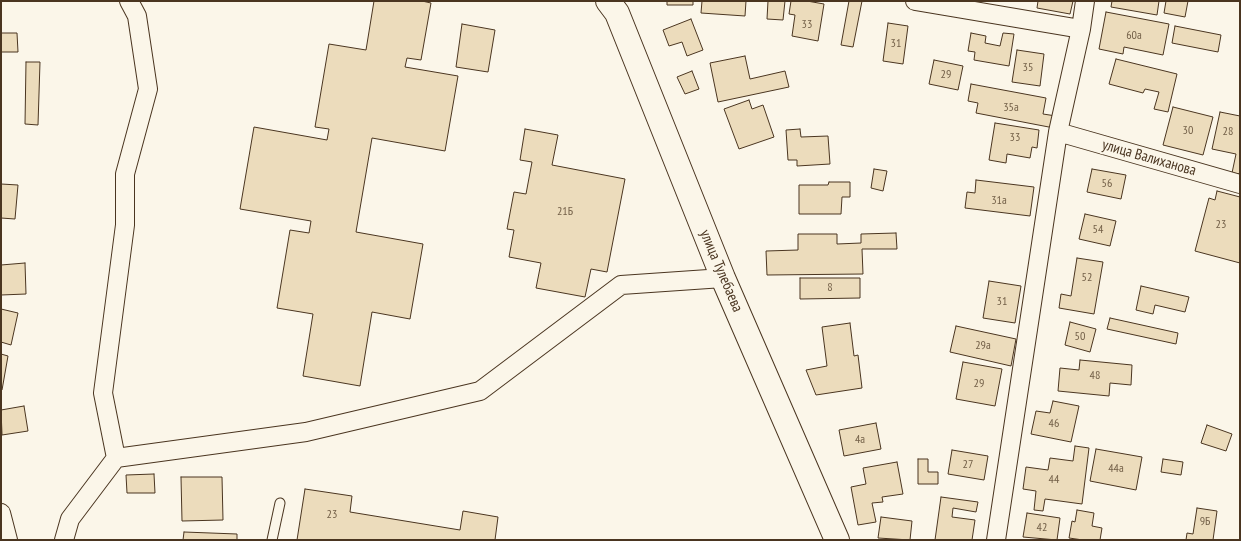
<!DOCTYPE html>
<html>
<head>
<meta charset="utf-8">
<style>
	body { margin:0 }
	#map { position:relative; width:1241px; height:541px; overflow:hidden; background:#fbf6e9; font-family:"PT Sans Narrow",sans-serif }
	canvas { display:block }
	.frame { position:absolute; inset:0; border:2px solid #4a3520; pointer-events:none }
</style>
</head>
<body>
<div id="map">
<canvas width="1241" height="541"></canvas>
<div class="frame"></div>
</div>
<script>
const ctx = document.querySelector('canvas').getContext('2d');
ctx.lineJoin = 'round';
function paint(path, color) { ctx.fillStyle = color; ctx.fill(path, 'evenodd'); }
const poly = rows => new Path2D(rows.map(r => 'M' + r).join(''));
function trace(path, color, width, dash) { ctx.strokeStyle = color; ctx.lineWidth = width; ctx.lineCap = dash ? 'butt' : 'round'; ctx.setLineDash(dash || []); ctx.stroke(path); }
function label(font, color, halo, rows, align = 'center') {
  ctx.font = font + ' "PT Sans Narrow",sans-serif'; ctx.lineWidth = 4; ctx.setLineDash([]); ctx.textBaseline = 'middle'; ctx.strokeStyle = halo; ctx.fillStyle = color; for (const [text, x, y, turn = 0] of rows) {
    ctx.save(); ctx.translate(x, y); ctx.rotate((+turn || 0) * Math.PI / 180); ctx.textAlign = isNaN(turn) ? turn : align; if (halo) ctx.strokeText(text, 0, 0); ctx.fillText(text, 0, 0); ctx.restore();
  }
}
const building = poly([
	[374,1,422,1,431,3,421,60,407,58,405,67,458,76,445,151,372,138,356,232,423,244,410,319,372,312,360,386,303,376,313,314,277,308,290,230,309,233,311,221,240,209,254,127,327,140,329,129,315,127,329,44,366,50,374,1],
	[667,1,693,1,693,5,667,5,667,1],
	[702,1,746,1,745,16,701,13,702,1],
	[768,1,785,1,783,20,767,19,768,1],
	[791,1,807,1,824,4,818,41,792,36,795,15,789,14,791,1],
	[849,1,862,1,853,47,841,45,849,1],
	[1038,1,1073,1,1070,14,1037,8,1038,1],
	[1112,1,1159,1,1157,15,1111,7,1112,1],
	[1166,1,1188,1,1185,17,1164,13,1166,1],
	[1106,12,1169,24,1163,55,1124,47,1123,54,1099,49,1106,12],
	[691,19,703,50,687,56,682,42,669,46,663,30,691,19],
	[888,23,908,26,903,64,883,61,888,23],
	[462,24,495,30,488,72,456,67,462,24],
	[1175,26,1221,35,1218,52,1172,43,1175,26],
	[1,33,17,33,18,52,1,52,1,33],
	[971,33,986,36,985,43,1000,46,1003,33,1014,34,1009,66,974,60,975,52,968,51,971,33],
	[1017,50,1044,54,1040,86,1012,82,1017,50],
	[745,56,750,79,785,71,789,87,718,102,710,63,745,56],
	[1116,59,1177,74,1168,112,1154,109,1159,92,1145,89,1143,93,1109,84,1116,59],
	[934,60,963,66,958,90,929,84,934,60],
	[26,62,40,62,38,125,25,124,26,62],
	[692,71,699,89,685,94,677,77,692,71],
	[971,84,1046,98,1043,114,1056,116,1054,128,976,113,978,103,968,101,971,84],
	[749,100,752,109,763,105,774,137,739,149,724,109,749,100],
	[1173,107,1213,117,1203,155,1163,145,1173,107],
	[1220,112,1240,116,1240,174,1232,173,1236,154,1212,149,1220,112],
	[995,123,1039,130,1037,148,1032,147,1030,158,1007,154,1006,163,989,160,995,123],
	[525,129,558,135,552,165,625,179,607,272,591,269,585,297,536,288,541,263,509,257,514,230,507,229,514,192,526,194,532,162,520,160,525,129],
	[800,129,801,137,828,136,830,164,797,166,797,160,788,160,786,130,800,129],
	[874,169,887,171,883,191,871,188,874,169],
	[1092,169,1126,175,1121,199,1087,192,1092,169],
	[976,180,1034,187,1030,216,965,208,967,192,975,193,976,180],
	[829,182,850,182,850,197,842,197,841,214,799,214,799,185,828,185,829,182],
	[1,184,18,185,15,219,1,218,1,184],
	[1217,191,1240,197,1240,263,1195,251,1209,198,1215,200,1217,191],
	[1085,214,1116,221,1110,246,1079,239,1085,214],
	[896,233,897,249,862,249,863,274,767,275,766,251,798,250,798,234,837,234,837,244,861,243,861,234,896,233],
	[1077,258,1103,262,1094,314,1059,308,1061,294,1071,296,1077,258],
	[25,263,26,294,1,295,1,265,25,263],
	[800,278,860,278,860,298,800,299,800,278],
	[989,281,1021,286,1015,323,983,318,989,281],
	[1141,286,1189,297,1185,312,1155,305,1153,314,1136,310,1141,286],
	[1,309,18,313,11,345,1,342,1,309],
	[1110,318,1178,333,1176,344,1107,329,1110,318],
	[1070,322,1096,329,1090,352,1065,345,1070,322],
	[850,323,854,356,858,355,862,388,816,395,806,370,827,366,822,327,850,323],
	[956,326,1016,339,1011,366,950,352,956,326],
	[1,354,8,356,2,390,1,390,1,354],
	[1080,360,1132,365,1131,385,1110,383,1109,396,1058,391,1060,368,1079,370,1080,360],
	[963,362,1002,369,995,406,956,399,963,362],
	[1053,401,1079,406,1071,442,1031,434,1036,411,1050,413,1053,401],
	[24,406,28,431,2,435,1,410,24,406],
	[876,423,881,449,844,456,839,430,876,423],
	[1207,425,1232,434,1226,451,1201,443,1207,425],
	[1075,446,1089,448,1082,504,1045,499,1043,511,1034,510,1036,491,1023,489,1026,467,1048,470,1050,458,1073,461,1075,446],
	[1096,449,1142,457,1136,490,1090,481,1096,449],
	[952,450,988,456,984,480,948,474,952,450],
	[918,459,928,459,928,472,938,472,938,484,918,484,918,459],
	[1163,459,1183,462,1181,475,1161,472,1163,459],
	[897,462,903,494,882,497,883,502,872,503,876,522,858,525,851,487,866,484,863,468,897,462],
	[154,474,155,493,127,493,126,475,154,474],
	[181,477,222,477,223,520,182,521,181,477],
	[305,489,352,496,350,512,460,530,463,511,498,517,495,540,297,540,305,489],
	[941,497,978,502,976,512,953,508,952,517,975,520,972,540,935,540,941,497],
	[1197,508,1217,511,1213,540,1186,540,1187,533,1193,534,1197,508],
	[1077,510,1094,513,1092,526,1102,528,1100,540,1083,540,1069,538,1072,521,1075,522,1077,510],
	[1027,513,1060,518,1057,540,1023,537,1027,513],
	[881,517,912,521,910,540,878,538,881,517],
	[184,532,237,534,237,540,183,540,184,532]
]);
const lane = poly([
	[272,540,280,503]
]);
const street = poly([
	[129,1,137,16,148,89,125,174,125,225,103,393,116,458,306,432,480,391,621,285,723,278],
	[915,1,1081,29],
	[1058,132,1240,184],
	[1,513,8,540],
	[64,540,70,519,116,458],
	[996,540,1058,132,1081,29,1085,1]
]);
const secondary = poly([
	[608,1,617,13,723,278,837,540]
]);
const numberNames = [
	["33",807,25],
	["60а",1134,36],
	["31",896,44],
	["35",1028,68],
	["29",946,75],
	["35а",1011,108],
	["30",1188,131],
	["28",1228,132],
	["33",1015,138],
	["56",1107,184],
	["31а",999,201],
	["21Б",565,212],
	["23",1221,225],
	["54",1098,230],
	["52",1087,278],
	["8",830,288],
	["31",1002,302],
	["50",1080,337],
	["29а",983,346],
	["48",1095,376],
	["29",979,384],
	["46",1054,424],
	["4а",860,440],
	["27",968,465],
	["44а",1116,469],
	["44",1054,480],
	["23",332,515],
	["9Б",1205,522],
	["42",1042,528]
];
const streetNames = [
	["улица Валиханова",1149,158,16],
	["улица Тулебаева",721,271,67]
];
paint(building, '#ecdcbc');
trace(building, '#4a3520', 1);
trace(lane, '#4a3520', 11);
trace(street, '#4a3520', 20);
trace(secondary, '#4a3520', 26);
trace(lane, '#fbf6e9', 9);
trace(street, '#fbf6e9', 18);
trace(secondary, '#fbf6e9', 24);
label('12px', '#725f47', null, numberNames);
label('15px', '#4a3520', '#fbf6e9', streetNames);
</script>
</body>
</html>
